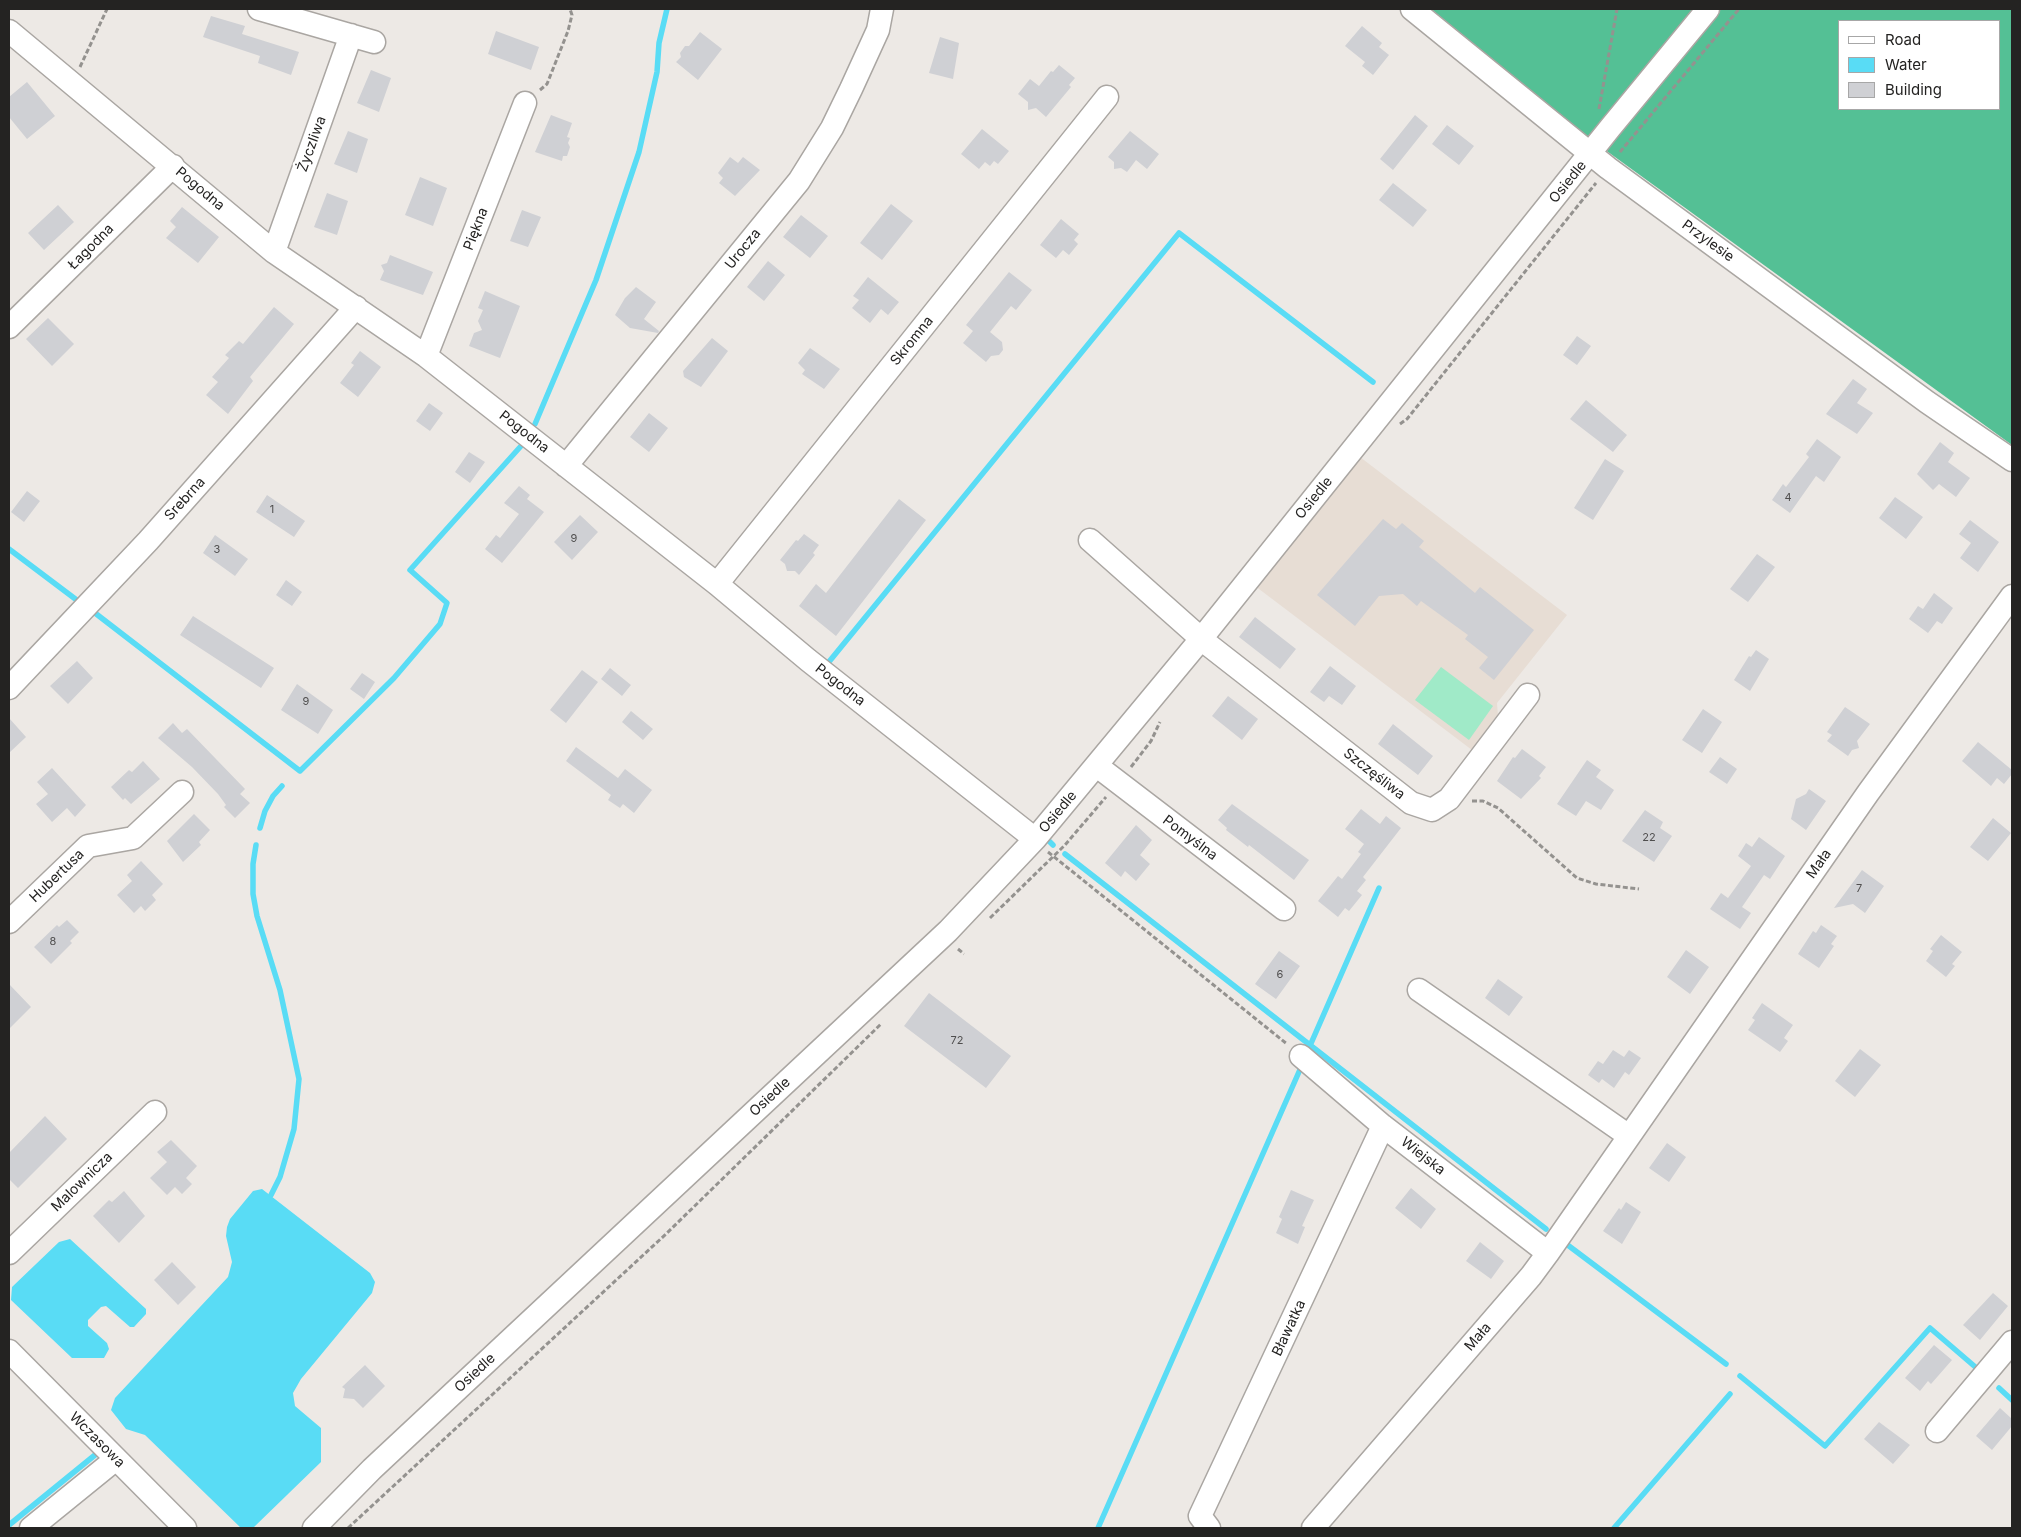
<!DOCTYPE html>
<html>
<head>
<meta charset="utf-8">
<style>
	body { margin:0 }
	#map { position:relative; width:2021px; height:1537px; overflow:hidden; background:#ede9e5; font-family:Inter,sans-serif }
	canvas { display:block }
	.frame { position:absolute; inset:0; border:10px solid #242322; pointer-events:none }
	.legend { position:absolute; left:1838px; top:20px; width:162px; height:90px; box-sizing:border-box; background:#fff; border:1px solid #a7a7a7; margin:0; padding:6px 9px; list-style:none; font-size:15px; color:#242322 }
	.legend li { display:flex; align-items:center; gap:10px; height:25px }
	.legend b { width:25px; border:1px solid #a7a7a7 }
</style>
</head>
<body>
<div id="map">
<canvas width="2021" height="1537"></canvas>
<div class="frame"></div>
<ul class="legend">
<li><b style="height:6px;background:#fff"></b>Road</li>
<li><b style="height:14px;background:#59dcf5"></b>Water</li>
<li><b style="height:14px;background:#cfd0d4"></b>Building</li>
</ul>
</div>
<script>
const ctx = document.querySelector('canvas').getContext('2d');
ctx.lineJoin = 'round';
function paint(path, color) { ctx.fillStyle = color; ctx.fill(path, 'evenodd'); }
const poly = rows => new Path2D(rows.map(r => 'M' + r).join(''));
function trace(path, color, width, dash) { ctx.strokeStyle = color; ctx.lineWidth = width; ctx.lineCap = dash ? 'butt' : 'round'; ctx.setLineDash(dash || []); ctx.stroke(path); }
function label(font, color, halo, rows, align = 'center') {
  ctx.font = font + ' Inter,sans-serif'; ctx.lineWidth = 5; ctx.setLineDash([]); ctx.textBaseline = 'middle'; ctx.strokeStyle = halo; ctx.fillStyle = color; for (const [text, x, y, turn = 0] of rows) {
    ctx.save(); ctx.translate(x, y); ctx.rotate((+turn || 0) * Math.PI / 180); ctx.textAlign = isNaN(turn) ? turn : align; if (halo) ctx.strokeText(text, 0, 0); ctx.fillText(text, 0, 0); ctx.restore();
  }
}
const built = poly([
	[1360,457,1567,615,1497,703,1498,716,1472,750,1255,586]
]);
const green = poly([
	[1441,667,1493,706,1469,740,1415,700]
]);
const forest = poly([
	[1431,9,2012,9,2012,445,1586,136],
	[1840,21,2000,21,2000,109,1840,109]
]);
const water = poly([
	[262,1189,370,1273,375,1282,372,1293,301,1379,293,1393,295,1406,321,1428,321,1462,253,1528,241,1528,145,1435,126,1429,111,1410,115,1398,228,1277,232,1262,226,1236,227,1227,230,1219,253,1191],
	[70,1239,146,1309,146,1314,134,1327,130,1327,106,1306,101,1307,88,1320,88,1326,107,1343,109,1349,104,1358,72,1358,11,1300,12,1287,59,1242]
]);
const stream = poly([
	[535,424,596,280,639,152,657,72,659,43,667,9],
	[9,549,78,601],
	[95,613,300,771,394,678,440,624,447,603,410,570,521,446],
	[828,663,1179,233,1373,382],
	[260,828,265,811,273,796,282,786],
	[1049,841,1053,845],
	[256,845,253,864,253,894,257,916,280,990,299,1079,294,1129,280,1177,271,1195],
	[1065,854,1546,1229],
	[1309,1048,1379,888],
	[1565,1243,1726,1364],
	[1740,1376,1825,1446,1930,1328,1980,1371],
	[1999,1388,2012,1400],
	[9,1525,95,1455],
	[1098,1528,1302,1065],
	[1614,1528,1730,1394]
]);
const building = poly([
	[211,16,245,26,242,34,299,52,291,75,258,63,260,56,203,37],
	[1362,26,1382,43,1379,47,1389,55,1373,75,1362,66,1365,62,1345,46],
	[496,31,539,47,531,70,488,54],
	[700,32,722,49,698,80,676,62,681,57,680,53,685,46,689,46],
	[940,37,959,43,953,79,929,73],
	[1059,65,1075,78,1069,85,1071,87,1046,117,1036,108,1028,110,1028,102,1018,94,1030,79,1039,86,1051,71,1053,72],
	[371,70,391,78,379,112,357,103],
	[27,82,55,116,27,139,9,117,9,97],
	[551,115,572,123,567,137,570,138,568,143,570,147,567,156,563,156,562,161,535,152],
	[1415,115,1428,126,1393,170,1380,159],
	[1447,125,1474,146,1459,165,1432,144],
	[982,129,1009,151,998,164,994,161,990,166,985,162,979,169,961,154],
	[348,131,368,139,357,173,334,164],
	[1130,131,1159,154,1147,169,1136,160,1127,172,1121,168,1114,169,1114,162,1108,157],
	[730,157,738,163,743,157,760,170,735,196,719,183,723,178,718,173],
	[420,177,447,188,433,226,405,215],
	[1393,183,1427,210,1413,227,1379,200],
	[327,193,348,201,337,235,314,227],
	[891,204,913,221,882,260,860,243],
	[58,205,74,222,44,250,28,233],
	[182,207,219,237,198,263,166,238,176,227,170,221],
	[522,210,541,217,528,247,510,241],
	[801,215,828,236,810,258,783,237],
	[1061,219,1079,234,1074,240,1078,244,1069,255,1063,250,1056,258,1040,245],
	[390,255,433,272,423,295,380,280,384,271,381,265,387,263],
	[768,261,785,275,764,301,747,287],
	[1009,272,1032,290,1016,310,1011,306,990,332,1002,342,1003,350,999,355,991,356,986,362,963,343,973,331,966,325],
	[868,277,899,302,888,315,881,309,870,323,852,308,859,300,853,296],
	[636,287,656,302,644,319,659,331,658,333,630,328,615,315,625,298],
	[485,291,520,306,500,358,469,346,474,333,482,330,478,321,483,310,478,308],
	[274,307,294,324,250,377,253,381,228,414,206,395,218,382,212,377,229,358,225,355,239,341,243,344],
	[48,318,74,344,52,366,26,339],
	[1577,336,1591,346,1577,365,1563,355],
	[712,338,728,351,701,387,684,377,683,371],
	[810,348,840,369,824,389,802,374,805,370,798,363],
	[360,351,381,367,358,397,340,383,354,365,351,363],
	[1853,379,1867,389,1857,403,1873,413,1857,434,1826,414],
	[1586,400,1627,435,1613,452,1570,419],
	[429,403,443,413,430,431,416,421],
	[649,413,668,428,649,452,630,437],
	[1817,439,1841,457,1824,482,1816,476,1790,513,1772,500,1783,484,1786,487,1809,457,1806,454],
	[1940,442,1954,453,1948,462,1970,478,1956,497,1939,484,1933,490,1917,474],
	[469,452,485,462,470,483,455,472],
	[1605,459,1624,471,1593,520,1574,508],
	[519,486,530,495,527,499,544,512,502,563,485,549,496,535,500,538,519,514,504,503],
	[27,491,40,501,24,522,11,512],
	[267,495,305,521,294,537,256,512],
	[1895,497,1923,517,1906,539,1879,518],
	[899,499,926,520,836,636,799,606,816,584,826,593],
	[580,515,598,532,572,560,554,542],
	[1383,519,1396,529,1402,523,1424,541,1419,547,1475,593,1480,587,1534,630,1494,680,1479,668,1488,657,1465,639,1468,635,1421,601,1417,606,1403,594,1379,596,1355,626,1317,595],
	[1970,520,1999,542,1978,572,1960,558,1971,543,1959,534],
	[804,534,819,545,813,553,815,555,799,575,795,571,787,571,785,564,780,560,796,540,798,541],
	[215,535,248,559,235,576,203,553],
	[1757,554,1775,567,1748,602,1730,589],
	[286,580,302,592,292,606,276,595],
	[1934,593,1953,608,1942,624,1937,621,1928,633,1909,619,1918,606,1923,609],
	[193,616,274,668,261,688,180,635],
	[1255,617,1296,649,1280,669,1239,637],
	[1756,650,1769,659,1750,691,1734,680,1749,656,1751,657],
	[77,661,93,678,68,704,50,686],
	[1330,666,1356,686,1342,705,1329,696,1324,702,1310,692],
	[610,668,631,685,622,696,601,679],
	[582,670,598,682,566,723,550,710],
	[362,673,375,682,364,699,350,689],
	[297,684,333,710,318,734,281,710],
	[1228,696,1258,719,1242,740,1212,716],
	[1845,707,1870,724,1857,741,1859,748,1852,750,1848,756,1827,741,1832,735,1827,732],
	[1703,709,1722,722,1702,753,1682,740],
	[631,711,653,729,643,740,622,722],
	[9,718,26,737,9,753],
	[173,723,182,733,187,729,245,789,240,794,250,803,235,818,224,807,226,805,218,794,192,767,158,738],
	[1393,724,1433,756,1418,775,1378,744],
	[1978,742,2012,770,2012,774,2004,784,1997,778,1991,786,1962,761],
	[576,747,618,778,625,769,652,790,634,813,623,804,620,808,608,800,611,795,566,761],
	[1522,749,1546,767,1539,776,1541,778,1521,799,1497,781,1513,757,1515,758],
	[1720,757,1737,769,1727,784,1709,772],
	[1587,760,1601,770,1596,777,1614,790,1601,810,1586,801,1576,816,1557,804],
	[143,761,160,779,131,804,125,798,123,800,111,787,129,770,132,772],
	[52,768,86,805,75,817,67,808,52,822,36,804,48,794,37,782],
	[1809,789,1826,801,1806,830,1791,819,1796,799,1806,794],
	[1232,804,1309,860,1294,880,1249,845,1248,847,1226,830,1227,828,1218,820],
	[1361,809,1380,824,1386,816,1401,828,1363,877,1366,880,1357,891,1362,895,1349,911,1345,908,1338,917,1318,901,1338,876,1342,879,1361,854,1358,852,1364,844,1345,829],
	[1645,810,1663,822,1660,828,1672,836,1654,862,1622,841],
	[194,814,210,830,199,842,201,845,183,862,167,841],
	[1993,818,2011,833,1988,861,1970,847],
	[1136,825,1152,840,1140,855,1150,864,1136,881,1125,871,1121,877,1105,863],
	[1759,837,1785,856,1770,879,1764,875,1742,907,1751,913,1740,929,1710,909,1721,893,1728,898,1751,866,1738,856,1746,843,1752,847],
	[141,861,163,884,152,895,156,900,145,911,141,906,134,913,117,895,132,881,127,875],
	[1862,870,1884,886,1865,913,1853,904,1834,908],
	[67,920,79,932,70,941,72,943,51,964,34,947,57,925,59,927],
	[1821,925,1837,936,1831,944,1834,946,1819,968,1798,954,1813,931,1816,933],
	[1941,935,1962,952,1952,964,1955,966,1946,977,1926,961,1933,951,1930,949],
	[1686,950,1709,967,1690,994,1667,977],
	[1279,951,1300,966,1276,999,1255,984],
	[1498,979,1523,997,1509,1016,1485,998],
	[9,984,31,1007,9,1029],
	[929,993,1011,1056,986,1088,904,1026],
	[1762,1003,1793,1025,1784,1038,1788,1041,1780,1052,1748,1030,1755,1020,1752,1018],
	[1860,1049,1881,1065,1855,1097,1835,1081],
	[1613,1050,1624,1057,1629,1050,1641,1058,1629,1075,1625,1072,1614,1088,1602,1079,1599,1083,1588,1075,1598,1061,1603,1064],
	[45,1116,67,1139,18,1188,9,1179,9,1153],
	[171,1140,197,1166,186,1178,192,1184,182,1194,175,1187,167,1195,150,1178,167,1162,157,1152],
	[1667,1143,1686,1157,1669,1182,1649,1168],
	[1411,1188,1436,1209,1421,1229,1395,1208],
	[1291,1190,1314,1200,1302,1226,1305,1227,1298,1244,1276,1233,1282,1219,1279,1217],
	[124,1191,145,1216,119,1243,93,1216,109,1200,112,1202],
	[1626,1202,1641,1212,1622,1244,1603,1231,1619,1208,1621,1210],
	[1480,1242,1504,1261,1491,1279,1466,1261],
	[172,1262,196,1287,178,1305,154,1280],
	[1993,1293,2008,1306,1980,1340,1963,1325],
	[1934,1345,1952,1360,1931,1384,1928,1381,1920,1391,1905,1378],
	[365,1365,385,1386,363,1408,354,1399,343,1398,345,1389,342,1387],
	[2000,1408,2012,1419,2012,1426,1992,1450,1976,1436],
	[1879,1422,1910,1445,1893,1464,1864,1439]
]);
const path = poly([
	[80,67,107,9],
	[540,90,547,84,568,31,572,15,570,9],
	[1599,109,1617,9],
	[1620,152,1739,9],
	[1400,424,1407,419,1596,183],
	[1131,767,1151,741,1160,722],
	[1472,801,1483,801,1498,808,1577,878,1596,884,1639,889],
	[1048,852,1287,1044],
	[990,918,1065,845,1106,797],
	[958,949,964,954],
	[348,1528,666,1234,881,1024]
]);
const minor = poly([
	[259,9,374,42],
	[1412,9,1608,168,1927,402,2012,460],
	[9,31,274,252,426,356,717,584,808,660,1035,839],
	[274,252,351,35],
	[9,327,173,166],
	[426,356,525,103],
	[566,466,799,181,832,128,851,89,878,30,882,9],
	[1090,540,1206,643,1411,803,1432,810,1449,799,1528,695],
	[717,584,1107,97],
	[9,688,148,541,356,307],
	[1097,766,1284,909],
	[9,922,88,846,133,838,182,792],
	[1419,990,1629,1136],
	[1301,1056,1383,1126,1548,1253],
	[9,1253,155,1112],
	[9,1351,185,1528],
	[1937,1431,2012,1342],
	[31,1528,116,1459],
	[314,1528,372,1469,948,931,1035,839,1201,639,1610,128,1708,9],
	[1209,1528,1200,1516,1383,1126],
	[1313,1528,1531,1276,1548,1253,1868,793,2012,596]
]);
const numberNames = [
	["4",1788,498],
	["1",272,510],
	["9",574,539],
	["3",217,550],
	["9",306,702],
	["22",1649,838],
	["7",1859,889],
	["8",53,942],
	["6",1280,975],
	["72",957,1041]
];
const streetNames = [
	["Życzliwa",312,144,-70],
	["Osiedle",1568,182,-51],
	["Pogodna",200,189,40],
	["Piękna",476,229,-69],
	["Przylesie",1708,241,36],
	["Łagodna",91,247,-45],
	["Urocza",743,249,-51],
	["Skromna",912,341,-51],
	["Pogodna",524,432,38],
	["Osiedle",1314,498,-51],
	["Srebrna",185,499,-48],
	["Pogodna",840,685,38],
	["Szczęśliwa",1374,774,38],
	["Osiedle",1058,812,-50],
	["Pomyślna",1190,838,37],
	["Mała",1819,864,-55],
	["Hubertusa",57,876,-44],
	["Osiedle",770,1097,-43],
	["Wiejska",1423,1156,38],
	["Malownicza",82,1182,-44],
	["Bławatka",1289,1328,-65],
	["Mała",1478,1337,-49],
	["Osiedle",475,1373,-43],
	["Wczasowa",97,1440,45]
];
paint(built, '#e7ddd4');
paint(green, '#a0eac8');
paint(forest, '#54c095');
paint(water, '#59dcf5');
trace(stream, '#59dcf5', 5.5);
paint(building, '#cfd0d4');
trace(minor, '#aaa6a2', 25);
trace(path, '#94928f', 3, [5, 2.5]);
trace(minor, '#fff', 22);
label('11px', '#4f4e4e', null, numberNames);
label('14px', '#242322', '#fff', streetNames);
</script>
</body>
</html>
